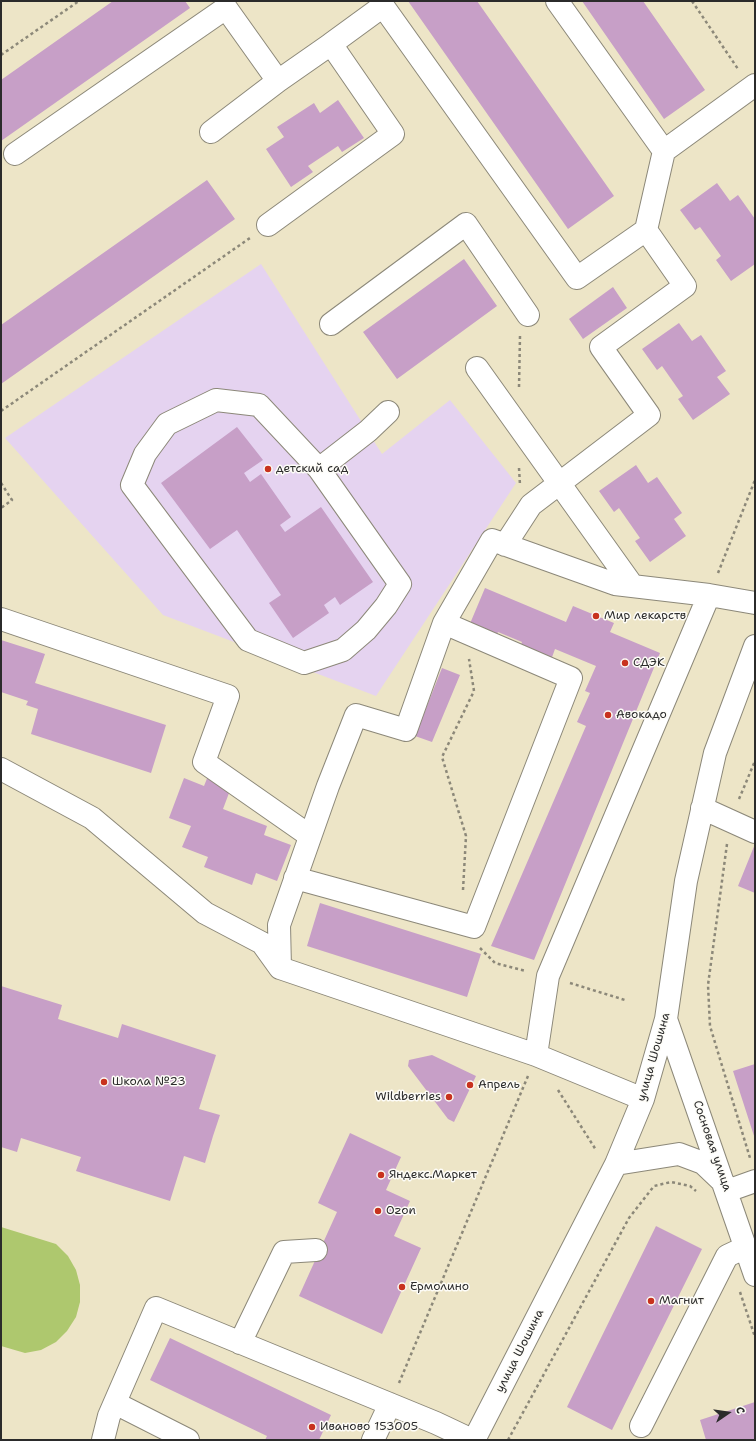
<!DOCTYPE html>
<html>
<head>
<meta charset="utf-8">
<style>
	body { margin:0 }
	#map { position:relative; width:756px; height:1441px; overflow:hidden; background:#ede5c7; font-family:"Shantell Sans",sans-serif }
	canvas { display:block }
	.frame { position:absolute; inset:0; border:2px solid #2b2b2b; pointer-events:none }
	.north { position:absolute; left:708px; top:1393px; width:40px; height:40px; -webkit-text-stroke:3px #fdfcf7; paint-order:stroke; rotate:77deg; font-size:11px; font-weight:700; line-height:16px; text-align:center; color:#2b2b2b }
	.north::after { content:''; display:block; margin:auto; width:14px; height:18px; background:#2b2b2b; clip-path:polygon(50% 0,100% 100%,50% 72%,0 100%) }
</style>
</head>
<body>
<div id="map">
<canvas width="756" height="1441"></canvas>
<div class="frame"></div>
<div class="north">С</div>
</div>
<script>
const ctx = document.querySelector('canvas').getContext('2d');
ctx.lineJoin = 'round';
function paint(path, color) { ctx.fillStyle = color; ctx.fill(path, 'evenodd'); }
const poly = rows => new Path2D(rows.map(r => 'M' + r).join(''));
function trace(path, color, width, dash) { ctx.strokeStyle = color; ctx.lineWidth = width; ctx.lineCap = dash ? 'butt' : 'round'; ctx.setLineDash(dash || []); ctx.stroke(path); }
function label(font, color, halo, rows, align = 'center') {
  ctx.font = font + ' "Shantell Sans",sans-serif'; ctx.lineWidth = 3; ctx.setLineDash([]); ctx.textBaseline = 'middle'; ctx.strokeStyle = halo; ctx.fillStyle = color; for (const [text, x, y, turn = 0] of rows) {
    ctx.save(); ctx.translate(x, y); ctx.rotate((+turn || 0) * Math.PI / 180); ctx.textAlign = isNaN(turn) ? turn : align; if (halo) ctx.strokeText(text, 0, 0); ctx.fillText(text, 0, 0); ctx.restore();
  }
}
const built = poly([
	[261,264,382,454,450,400,516,483,376,696,163,615,5,438]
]);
const green = poly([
	[1,1227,56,1244,68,1256,76,1270,80,1285,80,1302,76,1317,67,1331,56,1342,41,1350,25,1353,1,1346]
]);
const building = poly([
	[113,1,185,1,190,8,1,141,1,80],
	[408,1,477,1,614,196,568,229],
	[582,1,643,1,705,90,664,119],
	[338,100,364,138,342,152,338,146,308,166,313,172,291,187,266,149,284,137,277,127,314,103,320,113],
	[207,180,235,219,1,384,1,325],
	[717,183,730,201,738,195,755,219,755,264,731,281,716,260,721,256,700,227,695,230,680,210],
	[464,259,497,306,397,379,363,332],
	[613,287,627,308,583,339,569,319],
	[679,323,692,341,701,335,726,371,717,377,730,394,693,420,678,399,683,396,662,366,657,370,642,349],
	[237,427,263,460,244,473,250,482,261,474,291,517,280,525,285,532,321,507,373,582,340,605,335,597,324,605,329,613,293,638,269,603,281,595,237,530,210,549,161,483],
	[636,465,648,483,657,477,682,513,674,519,686,536,650,562,635,541,640,538,619,508,614,512,599,491],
	[485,588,566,622,573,606,614,623,610,632,660,653,534,960,491,946,586,726,577,722,590,693,585,691,596,666,555,649,551,660,520,647,522,642,498,632,496,637,469,626],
	[1,640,45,654,35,683,166,725,151,773,31,734,38,709,26,705,28,701,1,692],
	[442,668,460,675,432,742,415,736],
	[208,776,232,785,223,809,267,826,264,835,291,845,277,881,256,873,252,885,204,867,208,857,182,847,191,826,169,818,184,778,204,786],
	[755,844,755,893,738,886],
	[320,903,481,954,467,997,307,946],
	[1,986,62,1005,58,1019,118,1038,122,1024,216,1055,199,1109,220,1115,213,1136,205,1163,184,1156,170,1201,76,1171,81,1157,21,1138,17,1152,1,1147],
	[432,1055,476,1076,454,1122,448,1119,408,1066,409,1060],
	[755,1064,755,1139,733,1071],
	[350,1133,401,1157,386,1190,410,1201,394,1236,421,1248,382,1334,299,1296,337,1212,318,1203],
	[656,1226,702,1249,612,1430,567,1407],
	[170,1338,331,1415,319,1440,265,1440,267,1436,150,1380],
	[755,1402,755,1440,706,1440,700,1420]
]);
const path = poly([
	[692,1,738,69],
	[1,55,79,1],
	[519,387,520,336],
	[1,411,250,238],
	[519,468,520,485],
	[1,483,12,500,1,508],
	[718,573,755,480],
	[739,799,755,761],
	[727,844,708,985,710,1026,750,1158],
	[463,890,466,836,442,757,474,691,469,659],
	[480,948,495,963,526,971],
	[570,983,625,1000],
	[558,1090,596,1150],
	[740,1292,755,1337],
	[399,1383,528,1076],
	[508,1440,629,1218,654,1186,671,1182,690,1186,696,1191]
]);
const minor = poly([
	[557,1,664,151,755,85],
	[331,44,383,6,577,278,646,230,664,151],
	[211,132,278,81,331,44,393,134,268,225],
	[15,154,226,8,278,81],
	[331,324,466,224,528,315],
	[477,368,632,585],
	[319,469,400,584,386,606,366,630,343,650,304,663,248,640,132,485,145,454,167,424,216,400,259,405,319,469,368,431,388,412],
	[505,545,531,505,649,415,601,347,685,286,646,230],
	[1,619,228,696,204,762,310,836],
	[1,769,92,818,205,913,262,943,280,968,536,1055,643,1099],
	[702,808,755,832],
	[295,878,474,927,571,678,444,623],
	[280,968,279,925,328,786,356,715,406,730,444,623,492,540,615,584,709,595,755,603],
	[666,1019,755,1275],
	[536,1055,548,976,709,595],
	[616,1164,679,1154,703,1163,723,1182],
	[727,1191,755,1181],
	[240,1343,284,1252,316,1250],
	[115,1403,188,1440],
	[641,1426,727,1256,746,1247],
	[103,1440,109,1416,156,1308,436,1423,472,1440],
	[373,1440,390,1404],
	[474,1440,616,1164,643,1099,666,1019,686,881,715,753,755,646]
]);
const markers = [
	[268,469,4,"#c8321e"],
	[596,616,4,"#c8321e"],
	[625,663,4,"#c8321e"],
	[608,715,4,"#c8321e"],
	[104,1082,4,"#c8321e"],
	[470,1085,4,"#c8321e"],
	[449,1097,4,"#c8321e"],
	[381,1175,4,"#c8321e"],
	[378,1211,4,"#c8321e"],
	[402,1287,4,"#c8321e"],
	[651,1301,4,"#c8321e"],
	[312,1427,4,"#c8321e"]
];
const poiNames = [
	["детский сад",276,469],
	["Мир лекарств",604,616],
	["СДЭК",633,663],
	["Авокадо",616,715],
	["Школа №23",112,1082],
	["Апрель",478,1085],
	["Wildberries",441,1097,"right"],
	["Яндекс.Маркет",389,1175],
	["Ozon",386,1211],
	["Ермолино",410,1287],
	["Магнит",659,1301],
	["Иваново 153005",320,1427]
];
const streetNames = [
	["улица Шошина",654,1057,-74],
	["Сосновая улица",712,1146,71],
	["улица Шошина",520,1351,-63]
];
paint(built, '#e5d3f0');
paint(green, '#aec86e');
paint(building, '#c79fc7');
trace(minor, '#8c8879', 24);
trace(path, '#8c8879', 2.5, [3, 3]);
trace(minor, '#fff', 22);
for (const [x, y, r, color] of markers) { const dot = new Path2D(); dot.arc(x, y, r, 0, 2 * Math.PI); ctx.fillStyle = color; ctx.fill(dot); trace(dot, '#fdfcf7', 1.5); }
label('12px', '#2b2b2b', '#fdfcf7', poiNames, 'left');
label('12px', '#2b2b2b', '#fdfcf7', streetNames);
</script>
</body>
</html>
